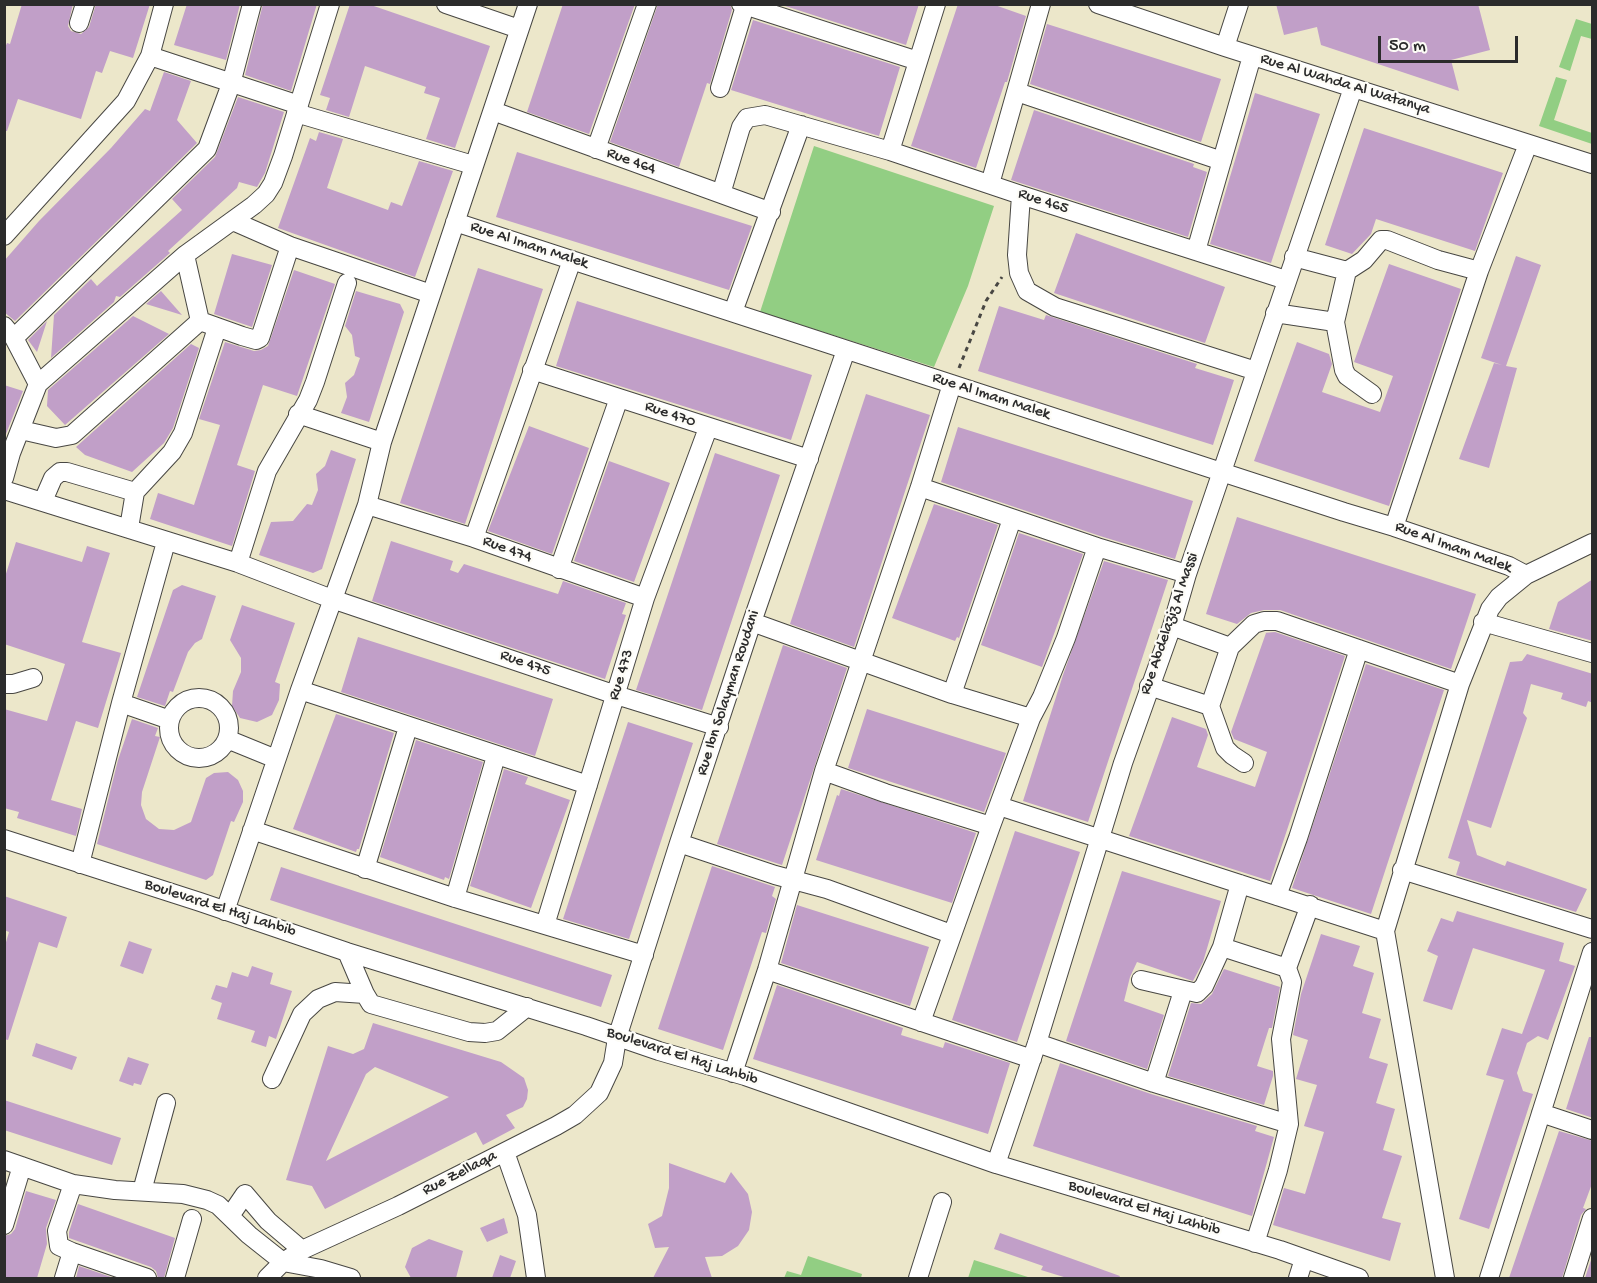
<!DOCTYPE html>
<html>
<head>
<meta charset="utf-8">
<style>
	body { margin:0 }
	#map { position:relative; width:1597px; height:1283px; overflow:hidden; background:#ece7ca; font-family:"Gochi Hand",sans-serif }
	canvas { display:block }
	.frame { position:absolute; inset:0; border:6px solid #2b2b2b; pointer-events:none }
	.scale { position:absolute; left:1378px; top:36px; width:140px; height:27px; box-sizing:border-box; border:3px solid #2b2b2b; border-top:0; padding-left:8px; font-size:18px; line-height:21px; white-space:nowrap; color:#2b2b2b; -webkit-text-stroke:4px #fdfcf7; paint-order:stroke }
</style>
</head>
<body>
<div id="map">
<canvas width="1597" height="1283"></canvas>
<div class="frame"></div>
<div class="scale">50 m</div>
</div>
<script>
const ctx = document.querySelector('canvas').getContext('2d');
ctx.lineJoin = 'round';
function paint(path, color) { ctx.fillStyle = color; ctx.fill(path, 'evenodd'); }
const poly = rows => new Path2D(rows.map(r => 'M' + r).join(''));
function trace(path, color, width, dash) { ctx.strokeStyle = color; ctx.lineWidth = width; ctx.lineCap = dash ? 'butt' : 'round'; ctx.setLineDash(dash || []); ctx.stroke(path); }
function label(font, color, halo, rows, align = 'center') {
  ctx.font = font + ' "Gochi Hand",sans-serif'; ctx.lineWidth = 4.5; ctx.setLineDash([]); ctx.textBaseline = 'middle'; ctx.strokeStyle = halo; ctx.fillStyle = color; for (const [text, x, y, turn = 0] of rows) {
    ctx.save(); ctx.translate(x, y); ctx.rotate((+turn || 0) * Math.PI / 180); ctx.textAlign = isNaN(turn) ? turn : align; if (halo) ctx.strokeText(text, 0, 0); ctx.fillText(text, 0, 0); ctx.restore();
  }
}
const green = poly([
	[1576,19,1592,24,1592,39,1581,36,1570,71,1559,67],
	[1556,77,1567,80,1554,120,1592,133,1592,144,1539,126],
	[814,146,994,206,968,286,934,367,760,312],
	[808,1256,862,1274,861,1278,784,1278,787,1271,801,1275],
	[974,1260,1031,1278,968,1278]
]);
const building = poly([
	[22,4,73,4,68,26,71,31,81,34,89,27,96,4,150,4,133,58,110,51,102,73,96,71,81,119,18,99,7,131,4,131,4,50,7,43,10,44],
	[187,4,240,4,226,60,174,45],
	[263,4,317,4,291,91,245,75],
	[350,4,368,4,490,46,455,148,426,139,440,98,424,93,426,87,365,66,349,117,326,110,330,98,320,95],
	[563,4,635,4,589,134,527,112],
	[658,4,730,4,732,10,710,84,707,83,679,167,610,142],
	[779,4,919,4,906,45],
	[958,4,992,4,1026,16,1007,82,1005,82,976,168,911,146],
	[1276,4,1478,4,1490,50,1451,60,1459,91,1321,45,1317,27,1284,35],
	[753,20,900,67,879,136,731,90],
	[1047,24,1221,79,1201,142,1030,84],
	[164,72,191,81,177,120,197,143,15,321,4,312,4,261,39,221,111,148,145,109,150,111],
	[1255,93,1320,114,1271,263,1210,244],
	[238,97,284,112,265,173,257,187,239,182,237,188,168,251,170,253,120,297,116,296,114,302,51,358,54,315,91,279,97,286,182,210,172,199,215,157],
	[1034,110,1194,164,1193,167,1207,172,1188,237,1011,180],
	[1364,128,1503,173,1475,251,1376,219,1371,234,1352,254,1325,245],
	[319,132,343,139,327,188,388,210,391,202,402,206,419,161,453,171,415,277,278,228,310,138,316,141],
	[517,152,752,226,729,290,496,217],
	[1076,233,1225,287,1205,343,1054,293],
	[232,254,272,265,252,327,214,314],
	[1516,256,1541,265,1506,366,1517,368,1489,468,1459,459,1494,363,1502,365,1481,358],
	[1389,264,1461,289,1389,506,1254,461,1297,342,1329,354,1332,364,1322,392,1380,412,1393,376,1354,362],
	[478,268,543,289,465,524,400,503],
	[294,270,335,284,297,396,263,385,237,465,255,471,232,546,150,519,158,493,194,505,220,425,199,419,225,342,254,351,261,350,268,346],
	[161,291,182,315,146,304],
	[356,291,400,304,404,312,369,422,341,413,347,397,345,383,354,375,360,358,355,356,352,335,345,326],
	[577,301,812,375,791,440,556,366],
	[999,306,1044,320,1046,315,1197,364,1195,368,1234,380,1213,445,978,371],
	[133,316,169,334,65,425,47,406,48,390],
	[47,321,37,352,28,340],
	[191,344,199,348,173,428,164,443,132,472,85,455,76,447],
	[4,385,23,391,4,439],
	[866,394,930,415,854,647,790,624],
	[529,426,589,448,552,554,488,531],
	[958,427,1193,501,1175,559,1100,536,941,482],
	[331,450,356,459,322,569,313,573,259,555,271,522,293,521,307,504,312,505,318,490,316,474,325,466],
	[715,453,780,475,702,710,636,690],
	[609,461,670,483,634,582,574,561],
	[934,504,998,525,959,638,957,637,955,641,892,618],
	[1237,517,1476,594,1451,669,1280,610,1264,610,1251,613,1237,624,1206,614],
	[1019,533,1083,554,1042,667,981,645],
	[391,541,453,561,450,570,458,573,464,564,558,594,563,581,626,603,622,614,626,615,605,679,372,601],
	[16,542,82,562,87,546,110,553,82,642,121,653,98,728,76,721,51,800,82,809,76,836,17,818,19,812,4,808,4,709,47,721,65,664,4,644,4,580],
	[1104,561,1168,580,1088,822,1023,801,1063,675],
	[1593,579,1593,641,1549,629,1558,602],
	[182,585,216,596,202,639,195,643,188,652,173,692,170,691,165,706,137,697,173,590],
	[242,605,295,623,275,682,280,684,279,700,272,715,257,722,240,718,232,706,233,691,241,672,241,658,230,640],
	[1275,632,1345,656,1270,881,1129,836,1172,717,1206,729,1208,735,1197,767,1255,787,1267,752,1234,739,1231,732,1266,633,1264,633],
	[358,637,553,699,535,756,341,692],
	[783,645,847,668,782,865,717,844],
	[1527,654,1593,674,1593,703,1588,701,1586,707,1561,699,1563,693,1531,684,1523,713,1527,718,1491,828,1467,820,1477,855,1505,866,1507,861,1587,889,1576,912,1456,875,1460,862,1448,858,1510,662,1522,661],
	[1366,664,1444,690,1371,914,1292,888],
	[867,709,1006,753,984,812,848,768],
	[336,714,394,733,359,849,357,849,356,852,293,829],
	[132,719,158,728,155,736,160,737,142,792,141,805,146,819,159,829,174,830,191,822,206,778,214,773,228,772,238,780,243,791,243,802,234,822,231,821,213,875,206,880,97,844,118,760],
	[628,722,693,743,629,939,563,919],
	[416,740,483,762,449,879,445,877,444,880,380,857],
	[504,769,528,777,525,784,570,800,531,908,470,886],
	[841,789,976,833,952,903,816,860,837,795,839,796],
	[1015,831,1080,852,1017,1042,952,1020],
	[712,866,775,887,772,896,776,899,766,933,762,932,723,1050,658,1029],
	[281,867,612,975,601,1007,270,900],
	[1122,871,1221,901,1203,962,1193,981,1137,962,1130,977,1124,1001,1164,1015,1147,1069,1066,1041],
	[4,896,67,917,57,948,39,942,8,1040,4,1039,4,949,9,932,4,930],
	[797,905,929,947,910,1006,781,963],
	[1457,911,1564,943,1559,961,1575,966,1548,1040,1538,1036,1527,1043,1517,1073,1523,1091,1533,1094,1489,1229,1459,1219,1504,1080,1486,1075,1502,1028,1522,1034,1545,970,1473,948,1452,1010,1423,1001,1438,956,1427,951,1441,918,1453,922],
	[1321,934,1360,946,1353,966,1374,973,1362,1013,1381,1019,1369,1058,1388,1064,1376,1103,1395,1109,1383,1150,1402,1156,1382,1218,1401,1223,1390,1261,1273,1225,1284,1188,1305,1194,1324,1132,1304,1126,1317,1085,1296,1079,1308,1040,1293,1035,1301,994],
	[129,941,152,949,143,974,120,966],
	[252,966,273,973,270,984,292,991,276,1039,269,1036,266,1047,251,1042,255,1031,217,1019,222,1003,211,999,216,985,227,988,232,972,248,977],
	[1224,969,1280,987,1272,1028,1269,1028,1257,1066,1273,1071,1273,1076,1264,1105,1168,1076,1191,1003,1201,1004,1212,994],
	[777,985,903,1028,901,1035,943,1048,945,1042,1010,1063,988,1134,753,1059],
	[373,1023,501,1062,524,1078,528,1090,527,1099,523,1107,506,1115,515,1128,483,1145,476,1132,325,1209,312,1186,286,1180,328,1046,353,1054,364,1049],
	[375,1067,449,1097,326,1161,366,1074],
	[1589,1037,1593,1037,1593,1118,1566,1109],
	[36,1043,77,1057,72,1070,32,1056],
	[128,1057,149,1064,141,1085,134,1083,133,1086,119,1081],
	[1060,1063,1151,1094,1257,1126,1255,1131,1274,1137,1252,1216,1033,1146],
	[4,1100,121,1138,112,1165,4,1130],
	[1559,1131,1593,1141,1593,1181,1583,1208,1586,1209,1581,1215,1562,1278,1509,1278],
	[669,1163,725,1183,731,1172,748,1194,752,1212,749,1230,738,1246,722,1256,705,1257,712,1278,653,1278,669,1247,655,1248,648,1224,662,1216,669,1188],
	[26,1191,56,1200,46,1228,47,1244,37,1278,4,1278,4,1236,11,1234,15,1229],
	[78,1204,175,1238,164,1278,158,1278,156,1271,151,1267,69,1238,69,1232],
	[504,1218,508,1233,487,1242,480,1228],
	[1000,1233,1120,1276,1119,1278,1067,1278,1041,1270,1043,1266,994,1249],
	[429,1239,463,1251,456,1278,411,1278,405,1267,412,1248],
	[1593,1254,1593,1278,1585,1278],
	[500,1255,516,1261,510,1278,492,1278],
	[79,1266,114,1278,76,1278]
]);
const path = poly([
	[959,368,986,301,1002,277]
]);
const minor = poly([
	[446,4,519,29],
	[741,4,918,61],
	[1098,4,1225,47,1592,164],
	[79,23,85,4],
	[1225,47,1239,4],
	[150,56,299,105],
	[720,88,745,6],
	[1017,92,1222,161],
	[493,111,771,212],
	[296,113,473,165],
	[596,149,647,4],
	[890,151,936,4],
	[990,184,1041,4],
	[721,194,741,127,747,118,765,115,890,151,1021,195,1286,280],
	[1021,195,1017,255,1019,273,1027,291,1055,307,1256,371],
	[233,221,290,246,431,294],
	[455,222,1344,512,1394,527,1509,566,1526,575],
	[4,236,126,101,150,56,164,4],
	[1196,251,1252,56],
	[185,255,200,321],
	[1347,271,1364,260,1381,240,1387,240,1438,260,1479,271],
	[733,312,801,125],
	[1275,313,1335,322,1347,271,1294,257],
	[1335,322,1344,370,1347,376,1372,394],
	[4,326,14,338,38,384],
	[14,338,207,149,231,84,252,4],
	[532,370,809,459],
	[298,414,382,442],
	[21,430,56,438,72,435,200,321,242,336,256,340,260,338,290,246],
	[4,478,11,453,38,384,185,255,254,205,266,194,273,183,283,156,330,4],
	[920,487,1097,547,1187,574],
	[4,490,238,563,332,599,616,695,719,727],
	[135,492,172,452,183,433,217,328],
	[43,501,53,478,60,472,67,472,135,492,129,528],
	[367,505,474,538,645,598],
	[1394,527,1479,271,1528,144],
	[474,538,572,260],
	[238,563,267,471,308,400,315,382,347,283],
	[559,569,619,398],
	[752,622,952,694,1031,718],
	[1483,622,1592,653],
	[1230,647,1254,624,1264,621,1277,621,1460,684],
	[4,684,13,684,33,678],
	[1149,686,1210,706,1230,647,1172,626],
	[300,690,588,785],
	[952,694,1012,519],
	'169 728a30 30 0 1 1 60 0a30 30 0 1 1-60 0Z',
	[121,703,170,720],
	[1210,706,1225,748,1232,755,1244,763],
	[227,739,276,759],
	[824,771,885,793,991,826],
	[999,806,1385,931],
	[252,830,455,898,644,955],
	[4,839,200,902,347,952,586,1026,659,1051,745,1076,996,1164,1280,1250,1359,1278],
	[679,843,775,875,827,889,951,934],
	[80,864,121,703,166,542],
	[365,869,408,727],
	[1402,870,1592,929],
	[1240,884,1222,947,1287,968,1292,982,1281,1039,1289,1124,1278,1170,1255,1243],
	[1277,896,1298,838,1359,649],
	[455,898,496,756],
	[225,911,300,690,367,505,382,442,528,4],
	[545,925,645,598,708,428],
	[347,952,365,994,371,1004,469,1032,485,1033,497,1031,527,1007],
	[1287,968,1310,905],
	[767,970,1032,1059],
	[1141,980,1197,993,1204,986,1222,947],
	[921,1022,991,826,1031,718,1042,697,1066,638,1097,547],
	[1037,1043,1154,1083,1289,1124],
	[733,1073,767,970,824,771,920,487,952,384],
	[272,1079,302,1014,318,999,335,992,365,994],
	[1154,1083,1183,991],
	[1541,1113,1592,1130],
	[505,1152,527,1215,536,1278],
	[4,1160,73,1184,115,1190,183,1194,207,1200,218,1205,249,1235,283,1262,321,1269,351,1278],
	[996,1164,1037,1043,1123,763,1172,626,1187,574,1353,88],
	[73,1184,57,1231,59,1246,72,1252,147,1278],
	[142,1191,166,1103],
	[230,1216,245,1194,268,1221,302,1250],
	[4,1225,22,1166],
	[64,1278,72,1252],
	[175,1278,192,1219],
	[267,1278,283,1262,302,1250,398,1206,556,1126,575,1115,599,1093,613,1063,617,1038,679,843,752,622,846,350],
	[918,1278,942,1202],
	[1298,1278,1304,1259],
	[1445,1278,1385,931,1460,684,1490,609,1499,597,1526,575,1592,543],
	[1489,1278,1592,952],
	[1573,1278,1592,1218]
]);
const streetNames = [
	["Rue Al Wahda Al Watanya",1345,85,17],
	["Rue 464",631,162,20],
	["Rue 465",1043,202,18],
	["Rue Al Imam Malek",529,246,18],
	["Rue Al Imam Malek",991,397,18],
	["Rue 470",670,415,19],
	["Rue Al Imam Malek",1453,548,20],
	["Rue 474",507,550,20],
	["Rue Abdelaziz Al Massi",1170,624,-71],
	["Rue 475",525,664,19],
	["Rue 473",622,675,-73],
	["Rue Ibn Solayman Roudani",729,693,-72],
	["Boulevard El Haj Lahbib",220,909,18],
	["Boulevard El Haj Lahbib",682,1057,18],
	["Rue Zellaqa",460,1174,-27],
	["Boulevard El Haj Lahbib",1144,1209,17]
];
paint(green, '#92ce83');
paint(building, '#c19fc8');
trace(minor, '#484743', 20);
trace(path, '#484743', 3, [4.5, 4.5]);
trace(minor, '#fff', 18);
label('16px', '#2b2b2b', '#fdfcf7', streetNames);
</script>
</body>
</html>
